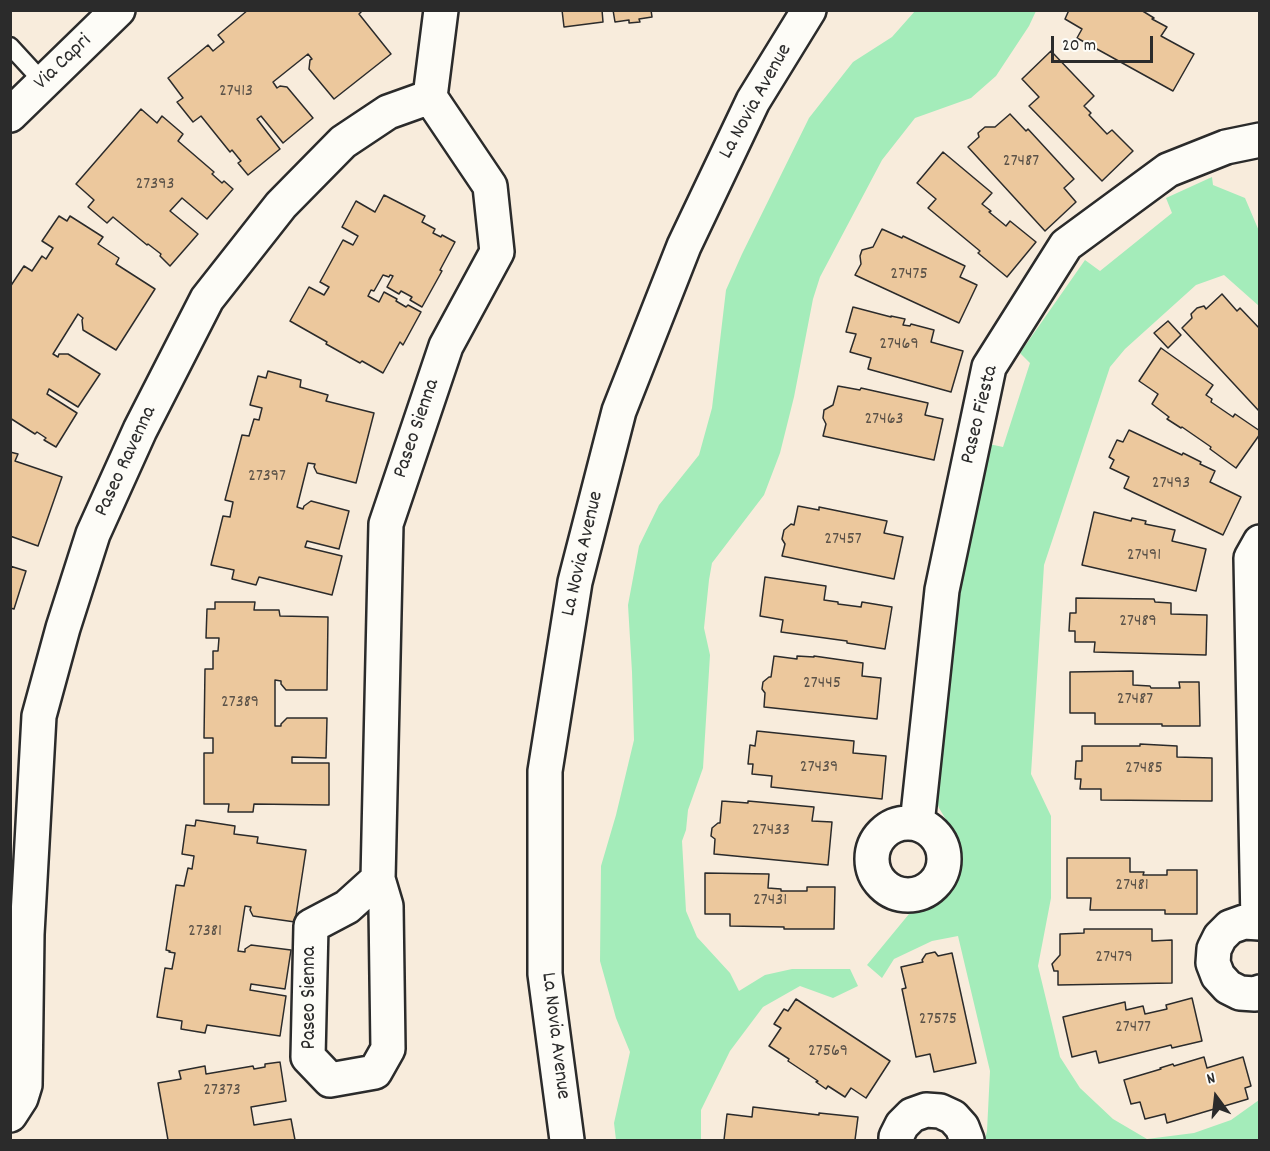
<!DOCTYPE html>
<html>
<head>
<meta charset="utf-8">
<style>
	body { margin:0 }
	#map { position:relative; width:1270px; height:1151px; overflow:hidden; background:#f8ecdc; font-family:Dekko,sans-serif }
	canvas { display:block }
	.frame { position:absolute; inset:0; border:12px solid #2b2b2b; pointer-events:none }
	.north { position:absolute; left:1186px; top:1067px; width:60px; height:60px; -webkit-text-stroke:4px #fdfcf7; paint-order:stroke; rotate:345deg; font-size:16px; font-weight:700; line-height:24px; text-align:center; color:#2b2b2b }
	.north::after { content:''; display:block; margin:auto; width:21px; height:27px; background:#2b2b2b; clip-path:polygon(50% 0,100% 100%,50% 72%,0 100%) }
	.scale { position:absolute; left:1051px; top:36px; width:102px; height:27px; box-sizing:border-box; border:3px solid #2b2b2b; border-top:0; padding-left:8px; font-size:18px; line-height:21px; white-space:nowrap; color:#2b2b2b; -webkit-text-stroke:4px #fdfcf7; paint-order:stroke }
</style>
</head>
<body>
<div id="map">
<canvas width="1270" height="1151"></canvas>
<div class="frame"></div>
<div class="north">N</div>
<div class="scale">20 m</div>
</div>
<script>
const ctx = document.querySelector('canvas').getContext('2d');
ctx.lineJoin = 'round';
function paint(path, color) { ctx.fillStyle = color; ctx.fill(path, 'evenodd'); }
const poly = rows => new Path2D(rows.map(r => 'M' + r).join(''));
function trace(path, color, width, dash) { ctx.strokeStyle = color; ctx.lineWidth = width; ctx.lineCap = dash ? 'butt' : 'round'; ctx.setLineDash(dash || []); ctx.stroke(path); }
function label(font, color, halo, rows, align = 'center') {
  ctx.font = font + ' Dekko,sans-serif'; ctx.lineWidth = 5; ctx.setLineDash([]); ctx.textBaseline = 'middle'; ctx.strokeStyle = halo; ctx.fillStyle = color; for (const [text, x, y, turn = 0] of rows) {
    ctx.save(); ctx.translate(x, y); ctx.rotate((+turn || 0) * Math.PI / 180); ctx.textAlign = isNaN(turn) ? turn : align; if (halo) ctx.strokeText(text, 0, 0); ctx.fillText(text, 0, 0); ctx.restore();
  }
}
const green = poly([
	[915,11,1036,11,1029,26,996,76,971,98,915,118,882,160,820,277,813,299,794,397,780,453,764,495,712,563,709,580,704,628,710,655,703,768,688,810,686,830,682,841,686,911,697,937,730,973,739,991,765,975,792,969,850,969,858,986,833,998,800,986,763,1007,730,1051,701,1110,701,1140,616,1140,614,1123,630,1052,616,1018,600,961,601,866,616,815,634,740,632,672,628,605,639,546,659,505,699,455,712,408,726,290,742,254,809,118,853,62,892,37],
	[1212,177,1213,185,1245,198,1259,231,1259,306,1224,275,1196,285,1125,349,1110,367,1044,565,1031,774,1051,816,1051,898,1038,966,1060,1057,1080,1088,1113,1119,1147,1139,1194,1133,1231,1120,1259,1100,1259,1140,985,1140,987,1131,990,1071,958,936,932,941,894,959,882,978,867,965,909,914,939,904,961,865,957,838,939,808,934,793,957,594,989,444,1003,447,1030,363,1020,353,1085,260,1100,271,1172,213,1166,198]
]);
const building = poly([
	[248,10,363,10,359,14,391,54,334,99,309,69,310,60,312,59,308,54,273,82,277,88,280,86,287,87,313,118,283,143,261,116,257,119,280,149,248,175,238,163,241,161,232,150,230,152,201,116,193,122,177,102,183,98,168,78,208,45,213,51,224,42,218,35,248,10],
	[562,10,602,10,603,22,564,27,562,10],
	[613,10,651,10,652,17,639,19,640,22,629,23,629,20,615,22,613,10],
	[1069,10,1141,10,1154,18,1152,19,1167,27,1161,36,1194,54,1173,91,1077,38,1082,29,1065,19,1069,10],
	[1051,51,1094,96,1084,106,1091,113,1089,115,1107,134,1112,130,1133,151,1102,181,1029,106,1039,97,1022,79,1051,51],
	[141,109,157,123,162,116,183,134,178,141,214,172,212,174,222,183,224,181,233,189,207,219,182,198,170,211,198,234,170,266,160,256,161,254,148,244,147,245,113,217,107,223,88,207,94,200,76,184,141,109],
	[1010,114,1026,131,1028,129,1074,179,1064,188,1076,202,1045,231,968,147,979,137,978,133,985,127,995,127,1010,114],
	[943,152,992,193,982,204,991,211,989,212,1006,226,1010,221,1036,242,1007,277,978,253,980,251,928,208,936,199,917,183,943,152],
	[384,195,425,216,422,222,435,229,433,233,441,237,442,235,455,242,440,270,442,271,422,307,410,300,412,297,401,291,399,294,387,287,393,276,390,275,389,277,383,275,374,291,371,290,368,296,379,302,384,292,397,299,396,301,406,307,408,305,421,312,403,345,400,342,383,373,362,361,360,363,326,344,327,342,290,321,309,287,324,295,329,287,320,282,343,240,353,245,358,236,342,227,356,201,375,212,384,195],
	[59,216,67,221,70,216,103,237,98,244,119,258,116,264,155,289,116,350,83,330,82,320,83,318,78,314,53,354,58,357,59,354,68,354,100,374,78,407,49,389,47,394,77,413,56,447,44,440,46,438,37,432,35,434,10,418,10,287,24,266,32,271,42,256,46,259,53,248,42,241,59,216],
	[882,229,902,238,903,236,965,266,960,277,977,285,959,323,855,275,861,264,860,256,862,250,873,247,882,229],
	[1222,294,1237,311,1240,308,1260,329,1259,411,1182,328,1192,318,1191,314,1197,308,1204,306,1206,309,1222,294],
	[853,307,891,317,891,316,905,319,903,325,910,326,911,324,934,330,931,342,963,351,951,392,868,369,871,358,850,352,856,334,846,332,853,307],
	[1168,321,1181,335,1168,348,1154,333,1168,321],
	[1161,348,1213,385,1206,395,1212,399,1211,402,1233,417,1235,414,1260,431,1260,434,1236,468,1210,449,1211,447,1182,427,1181,428,1167,419,1169,417,1152,404,1158,394,1139,381,1161,348],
	[268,371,301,380,300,387,328,395,326,401,374,413,356,483,317,473,314,467,315,464,308,463,297,507,303,509,304,506,311,501,349,511,339,549,307,541,305,547,342,556,332,595,259,577,256,585,232,579,234,570,211,565,223,516,230,517,233,502,225,500,242,435,249,436,254,419,259,420,262,408,250,405,258,376,266,378,268,371],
	[838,386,860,390,861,388,928,403,925,415,943,419,934,460,823,436,826,424,823,418,824,410,833,405,838,386],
	[1129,430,1182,455,1183,453,1201,462,1200,464,1215,471,1210,482,1241,497,1223,535,1124,488,1129,477,1110,468,1114,460,1109,457,1117,440,1123,442,1129,430],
	[10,452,18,454,15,461,62,477,38,546,10,536,10,452],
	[798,506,819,510,819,507,887,521,884,533,903,537,894,579,782,556,785,544,782,539,784,530,791,524,794,525,798,506],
	[1094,512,1131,521,1132,518,1146,521,1145,524,1175,530,1172,541,1206,549,1196,591,1082,565,1094,512],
	[10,566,26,571,14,609,10,608,10,566],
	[765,577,826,586,824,600,838,602,838,604,861,607,862,602,892,607,885,649,847,643,847,641,781,632,783,620,760,616,765,577],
	[1076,598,1154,599,1155,602,1171,603,1171,614,1207,615,1206,655,1094,652,1095,642,1075,642,1075,631,1069,631,1070,613,1076,613,1076,598],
	[215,602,255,602,254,610,279,610,280,616,328,617,327,690,286,690,281,684,281,681,275,680,275,726,281,726,281,724,287,718,327,718,326,758,292,757,292,763,329,763,329,805,254,804,253,812,228,812,229,804,204,804,204,753,213,753,213,738,204,738,205,669,213,669,213,651,218,651,219,638,206,638,207,609,215,609,215,602],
	[774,656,797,659,797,656,814,657,814,656,863,663,862,676,881,678,877,719,764,707,765,693,762,689,763,682,769,677,771,677,774,656],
	[1133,671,1133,685,1150,686,1151,688,1180,688,1179,682,1199,682,1200,726,1162,726,1162,724,1095,724,1095,713,1070,713,1070,672,1133,671],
	[757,731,854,741,853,753,886,756,882,799,771,787,772,776,752,774,753,764,748,764,750,745,755,746,757,731],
	[1140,744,1177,746,1177,757,1212,758,1212,801,1101,800,1101,789,1080,789,1081,779,1075,779,1076,761,1082,761,1082,746,1140,746,1140,744],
	[722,801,748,803,748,801,814,807,812,821,832,822,828,865,714,854,715,839,711,836,712,828,718,823,720,823,722,801],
	[196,820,235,826,234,834,258,837,257,843,306,850,295,922,253,916,250,910,251,907,245,906,238,951,245,952,245,949,251,945,291,950,285,989,251,984,250,990,286,996,280,1036,207,1025,205,1033,181,1029,182,1021,157,1017,165,968,172,969,175,953,169,952,170,951,166,950,176,885,184,886,188,868,192,869,194,856,182,854,186,825,195,826,196,820],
	[1067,858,1130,858,1130,872,1144,872,1143,875,1167,875,1167,870,1197,870,1197,914,1165,914,1165,910,1090,910,1091,898,1067,898,1067,858],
	[705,873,769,874,768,888,781,889,781,891,807,891,807,887,835,887,834,929,784,929,784,927,730,926,730,914,705,914,705,873],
	[1084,929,1152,929,1152,941,1172,940,1172,983,1058,985,1058,971,1054,971,1052,964,1060,955,1060,934,1084,933,1084,929],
	[935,952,938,956,952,953,976,1063,934,1072,930,1054,916,1057,902,989,906,988,901,967,923,962,922,960,926,954,935,952],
	[1192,998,1202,1041,1172,1048,1171,1045,1099,1063,1096,1051,1072,1057,1063,1017,1125,1002,1126,1010,1143,1006,1145,1014,1167,1009,1166,1005,1192,998],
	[796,999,890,1061,866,1098,851,1088,845,1097,828,1086,826,1089,816,1082,818,1081,788,1061,789,1059,769,1046,781,1028,774,1024,784,1009,788,1011,796,999],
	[1204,1057,1207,1068,1243,1057,1251,1086,1245,1088,1248,1099,1167,1123,1165,1114,1145,1119,1140,1102,1131,1104,1124,1080,1161,1069,1160,1068,1173,1064,1174,1066,1204,1057],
	[280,1062,286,1101,251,1107,254,1125,291,1119,295,1140,168,1140,158,1083,181,1079,179,1071,205,1066,206,1074,253,1066,254,1069,265,1067,265,1064,280,1062],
	[753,1107,819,1115,819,1113,858,1117,855,1140,724,1140,727,1114,752,1117,753,1107]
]);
const service = poly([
	[10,46,44,83]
]);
const minor = poly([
	[10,115,118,10],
	'872 859a36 36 0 1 1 72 0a36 36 0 1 1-72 0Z',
	[917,824,942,590,989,367,1066,245,1168,170,1226,147,1260,140],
	[378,879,347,907,311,926,308,1057,330,1080,375,1072,388,1049,386,906,378,879,386,524,446,346,497,252,490,186,430,97,441,10],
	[1258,923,1251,558,1260,542],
	[1260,923,1244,922,1230,927,1220,937,1214,949,1213,963,1218,976,1228,987,1240,993,1255,994,1260,992],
	[10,1115,21,1098,25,1085,27,934,39,716,63,628,93,534,140,430,207,299,281,205,343,142,388,112,430,97],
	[896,1140,896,1137,902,1125,912,1115,926,1110,940,1111,953,1117,962,1127,967,1140]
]);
const secondary = poly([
	[567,1140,545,974,545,771,575,582,619,411,684,246,753,101,809,10]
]);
const numberNames = [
	["27413",236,93],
	["27487",1021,163],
	["27393",155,186],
	["27475",909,276],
	["27469",899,346],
	["27463",884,421],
	["27397",267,478],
	["27493",1171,485],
	["27457",843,541],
	["27491",1144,557],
	["27489",1138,623],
	["27445",822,685],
	["27487",1135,701],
	["27389",240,704],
	["27439",819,769],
	["27485",1144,770],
	["27433",771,832],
	["27481",1132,887],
	["27431",770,902],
	["27381",205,933],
	["27479",1114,959],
	["27575",938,1021],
	["27477",1133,1029],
	["27569",828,1053],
	["27373",222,1092]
];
const streetNames = [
	["Via Capri",64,63,-44],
	["La Novia Avenue",757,102,-61],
	["Paseo Fiesta",981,415,-76],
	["Paseo Sienna",418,429,-71],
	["Paseo Ravenna",127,462,-65],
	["La Novia Avenue",584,554,-77],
	["Paseo Sienna",311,998,-90],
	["La Novia Avenue",554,1036,83]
];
paint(green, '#a4ecba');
paint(building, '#ecc89d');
trace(building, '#2b2b2b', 1.5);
trace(service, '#2b2b2b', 21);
trace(minor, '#2b2b2b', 38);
trace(secondary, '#2b2b2b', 38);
trace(service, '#fdfcf7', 16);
trace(minor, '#fdfcf7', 33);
trace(secondary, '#fdfcf7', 33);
label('18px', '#5b5248', null, numberNames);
label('21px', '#2b2b2b', '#fdfcf7', streetNames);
</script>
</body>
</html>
